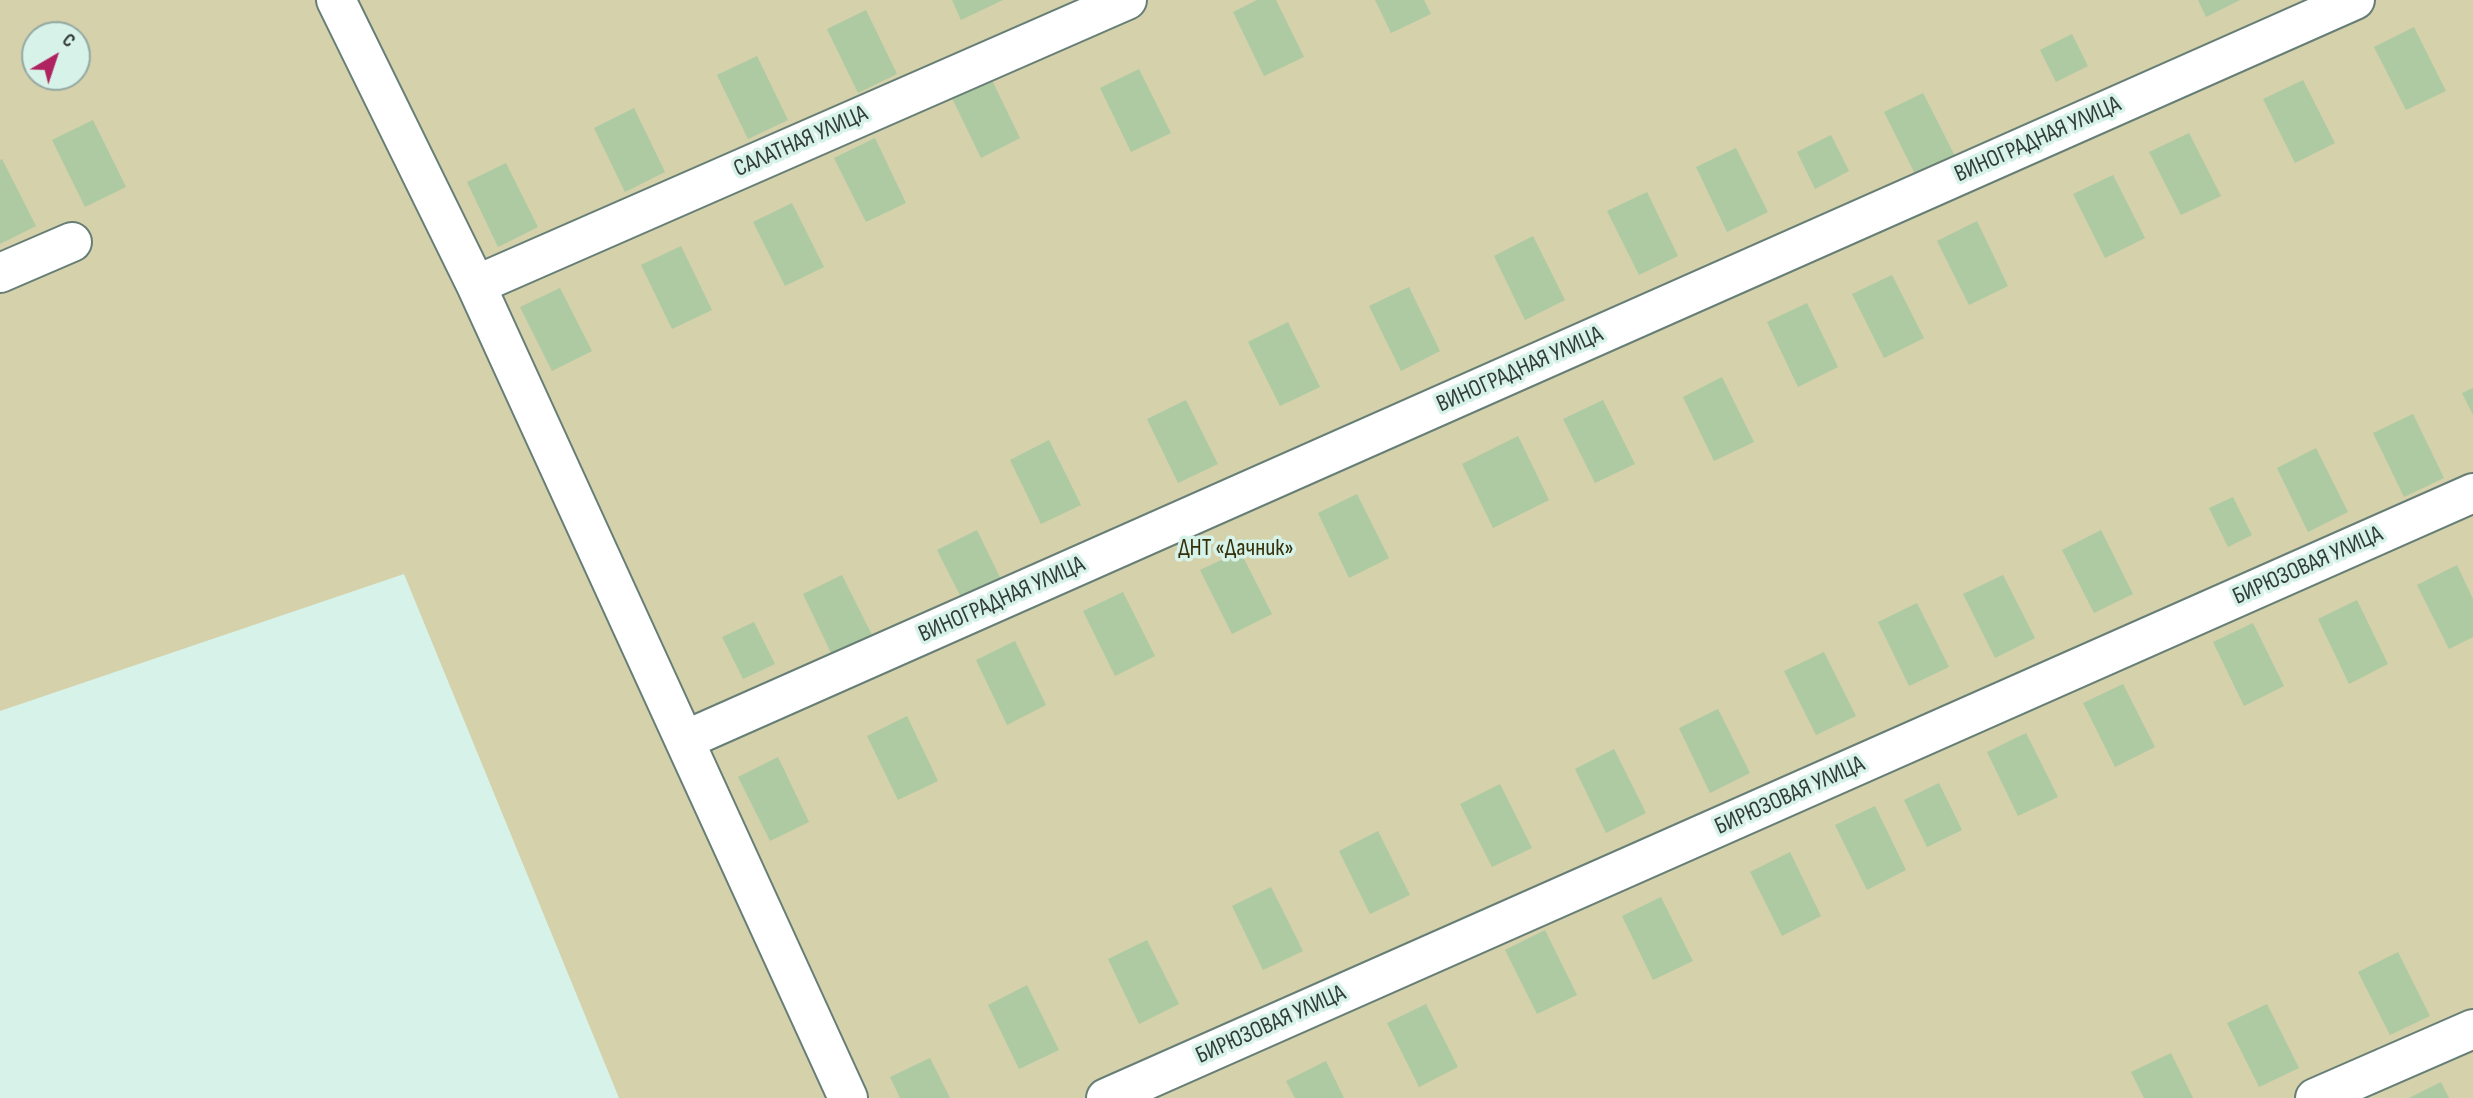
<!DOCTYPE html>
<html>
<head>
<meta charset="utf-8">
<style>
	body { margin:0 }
	#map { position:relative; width:2473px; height:1098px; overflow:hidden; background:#d7f2e8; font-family:"Sofia Sans Condensed",sans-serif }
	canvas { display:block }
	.north { position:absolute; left:21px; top:21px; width:70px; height:70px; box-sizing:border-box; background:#d7f2e8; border:2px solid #95a9a2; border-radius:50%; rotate:39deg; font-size:19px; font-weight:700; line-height:28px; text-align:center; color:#323c39 }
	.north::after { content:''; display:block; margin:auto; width:24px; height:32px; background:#af2360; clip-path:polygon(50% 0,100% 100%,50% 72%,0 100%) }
</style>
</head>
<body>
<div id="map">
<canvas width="2473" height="1098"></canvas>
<div class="north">С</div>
</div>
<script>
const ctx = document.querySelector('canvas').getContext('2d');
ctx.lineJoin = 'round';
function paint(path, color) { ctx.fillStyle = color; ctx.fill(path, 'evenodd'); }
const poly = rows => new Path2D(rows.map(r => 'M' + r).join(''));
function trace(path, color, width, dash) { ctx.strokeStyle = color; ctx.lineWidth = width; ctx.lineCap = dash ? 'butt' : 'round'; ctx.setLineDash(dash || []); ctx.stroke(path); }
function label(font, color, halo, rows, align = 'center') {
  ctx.font = font + ' "Sofia Sans Condensed",sans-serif'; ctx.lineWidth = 7; ctx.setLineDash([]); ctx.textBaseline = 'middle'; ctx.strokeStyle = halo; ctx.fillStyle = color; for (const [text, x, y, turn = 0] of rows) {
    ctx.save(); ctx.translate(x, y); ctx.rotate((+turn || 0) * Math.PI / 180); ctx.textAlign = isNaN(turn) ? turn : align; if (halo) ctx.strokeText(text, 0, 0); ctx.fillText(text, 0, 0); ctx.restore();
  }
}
const green = poly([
	[0,0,2473,0,2473,1098,619,1098,404,574,0,711],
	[35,35,77,35,77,77,35,77]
]);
const building = poly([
	[952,0,1003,0,961,20],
	[1257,0,1276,0,1304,57,1264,76,1233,12],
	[1375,0,1424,0,1431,14,1391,33],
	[2198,0,2240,0,2206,17],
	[866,10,897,74,858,93,827,29],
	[2414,27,2446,91,2406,110,2374,47],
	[2072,34,2088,66,2056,82,2040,50],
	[757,56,788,120,748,139,717,75],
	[1139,69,1171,133,1131,152,1100,88],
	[989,74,1020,138,981,158,950,94],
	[2303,80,2335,143,2295,163,2263,99],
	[1923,93,1955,156,1916,176,1884,112],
	[634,108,665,172,625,192,594,128],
	[93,120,126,187,85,207,52,140],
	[2189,133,2221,196,2181,215,2149,152],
	[1831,135,1849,171,1815,189,1797,152],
	[875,138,906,203,866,222,834,158],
	[1736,148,1768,212,1727,232,1696,167],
	[2,159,36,226,0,244,0,160],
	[506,163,538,227,498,247,467,182],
	[2113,175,2145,238,2105,258,2073,194],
	[1647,192,1678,256,1639,275,1607,211],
	[792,203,824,267,785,286,753,222],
	[1977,221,2008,286,1969,305,1937,241],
	[1533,236,1565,300,1525,320,1494,256],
	[681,246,712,310,672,329,641,265],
	[1892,275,1924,338,1884,358,1852,294],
	[1409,287,1440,351,1401,371,1369,306],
	[560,288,592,351,552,371,520,307],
	[1807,303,1838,367,1798,387,1767,322],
	[1288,322,1320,387,1280,406,1248,342],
	[1722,377,1754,442,1714,461,1683,397],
	[2473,388,2473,415,2462,393],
	[1186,400,1218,464,1178,483,1147,419],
	[1603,400,1635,464,1595,483,1563,419],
	[2413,414,2444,478,2404,497,2373,433],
	[1518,436,1549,500,1493,528,1462,464],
	[1049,440,1081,505,1041,524,1010,460],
	[2316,448,2348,512,2308,532,2277,468],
	[1357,494,1389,558,1349,578,1318,513],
	[2233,497,2252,535,2228,547,2209,508],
	[977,530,1008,594,969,613,937,550],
	[2101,530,2133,594,2094,613,2062,550],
	[1240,551,1272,614,1232,634,1200,570],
	[2457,565,2473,599,2473,637,2449,649,2417,585],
	[842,575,874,639,834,659,803,594],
	[2003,575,2035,638,1995,658,1963,594],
	[1123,592,1155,656,1115,676,1083,611],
	[2357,600,2388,664,2349,684,2318,619],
	[1917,603,1949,667,1909,686,1878,622],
	[754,622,775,664,743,679,722,637],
	[2253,623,2284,686,2244,706,2213,642],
	[1015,641,1046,705,1007,725,976,660],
	[1824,652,1856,716,1816,735,1784,671],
	[2123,684,2155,747,2115,767,2083,703],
	[1718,709,1750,773,1710,793,1679,728],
	[907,716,938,781,898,800,867,736],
	[2026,733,2058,797,2018,816,1987,752],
	[1614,749,1646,813,1606,833,1575,769],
	[778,757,809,822,770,841,738,777],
	[1939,783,1962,830,1927,847,1904,800],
	[1500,784,1532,848,1492,867,1460,804],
	[1875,806,1906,870,1867,890,1835,825],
	[1378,831,1410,895,1370,914,1339,851],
	[1790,852,1821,916,1782,936,1750,872],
	[1271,887,1303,951,1263,970,1232,906],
	[1661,897,1693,961,1653,980,1622,916],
	[1545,930,1577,995,1537,1014,1505,950],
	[1147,940,1179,1004,1139,1024,1108,959],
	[2398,952,2430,1016,2390,1035,2358,972],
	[1027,985,1059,1050,1019,1069,988,1005],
	[1426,1004,1458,1067,1419,1087,1387,1023],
	[2267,1004,2299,1068,2259,1087,2227,1023],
	[2171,1053,2193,1098,2144,1098,2131,1072],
	[930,1058,950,1098,900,1098,890,1077],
	[1326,1061,1344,1098,1295,1098,1286,1081],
	[2441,1082,2449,1098,2409,1098]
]);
const minor = poly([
	[336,0,476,285,848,1098],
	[0,273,72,242],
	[476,285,1127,0],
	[685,740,2355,0],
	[1106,1098,2473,493],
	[2315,1098,2473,1029]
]);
const streetNames = [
	["ВИНОГРАДНАЯ УЛИЦА",2038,140,-24],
	["САЛАТНАЯ УЛИЦА",801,142,-24],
	["ВИНОГРАДНАЯ УЛИЦА",1520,370,-24],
	["БИРЮЗОВАЯ УЛИЦА",2308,566,-24],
	["ВИНОГРАДНАЯ УЛИЦА",1002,600,-24],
	["БИРЮЗОВАЯ УЛИЦА",1790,796,-24],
	["БИРЮЗОВАЯ УЛИЦА",1271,1025,-24]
];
const parkNames = [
	["ДНТ «Дачник»",1236,549]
];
paint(green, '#d4d1ab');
paint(building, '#adcaa3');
trace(minor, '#667e76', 42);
trace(minor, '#fff', 38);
label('24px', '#323c39', '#d7f2e8', streetNames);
label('24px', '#332f09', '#d7f2e8', parkNames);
</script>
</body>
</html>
